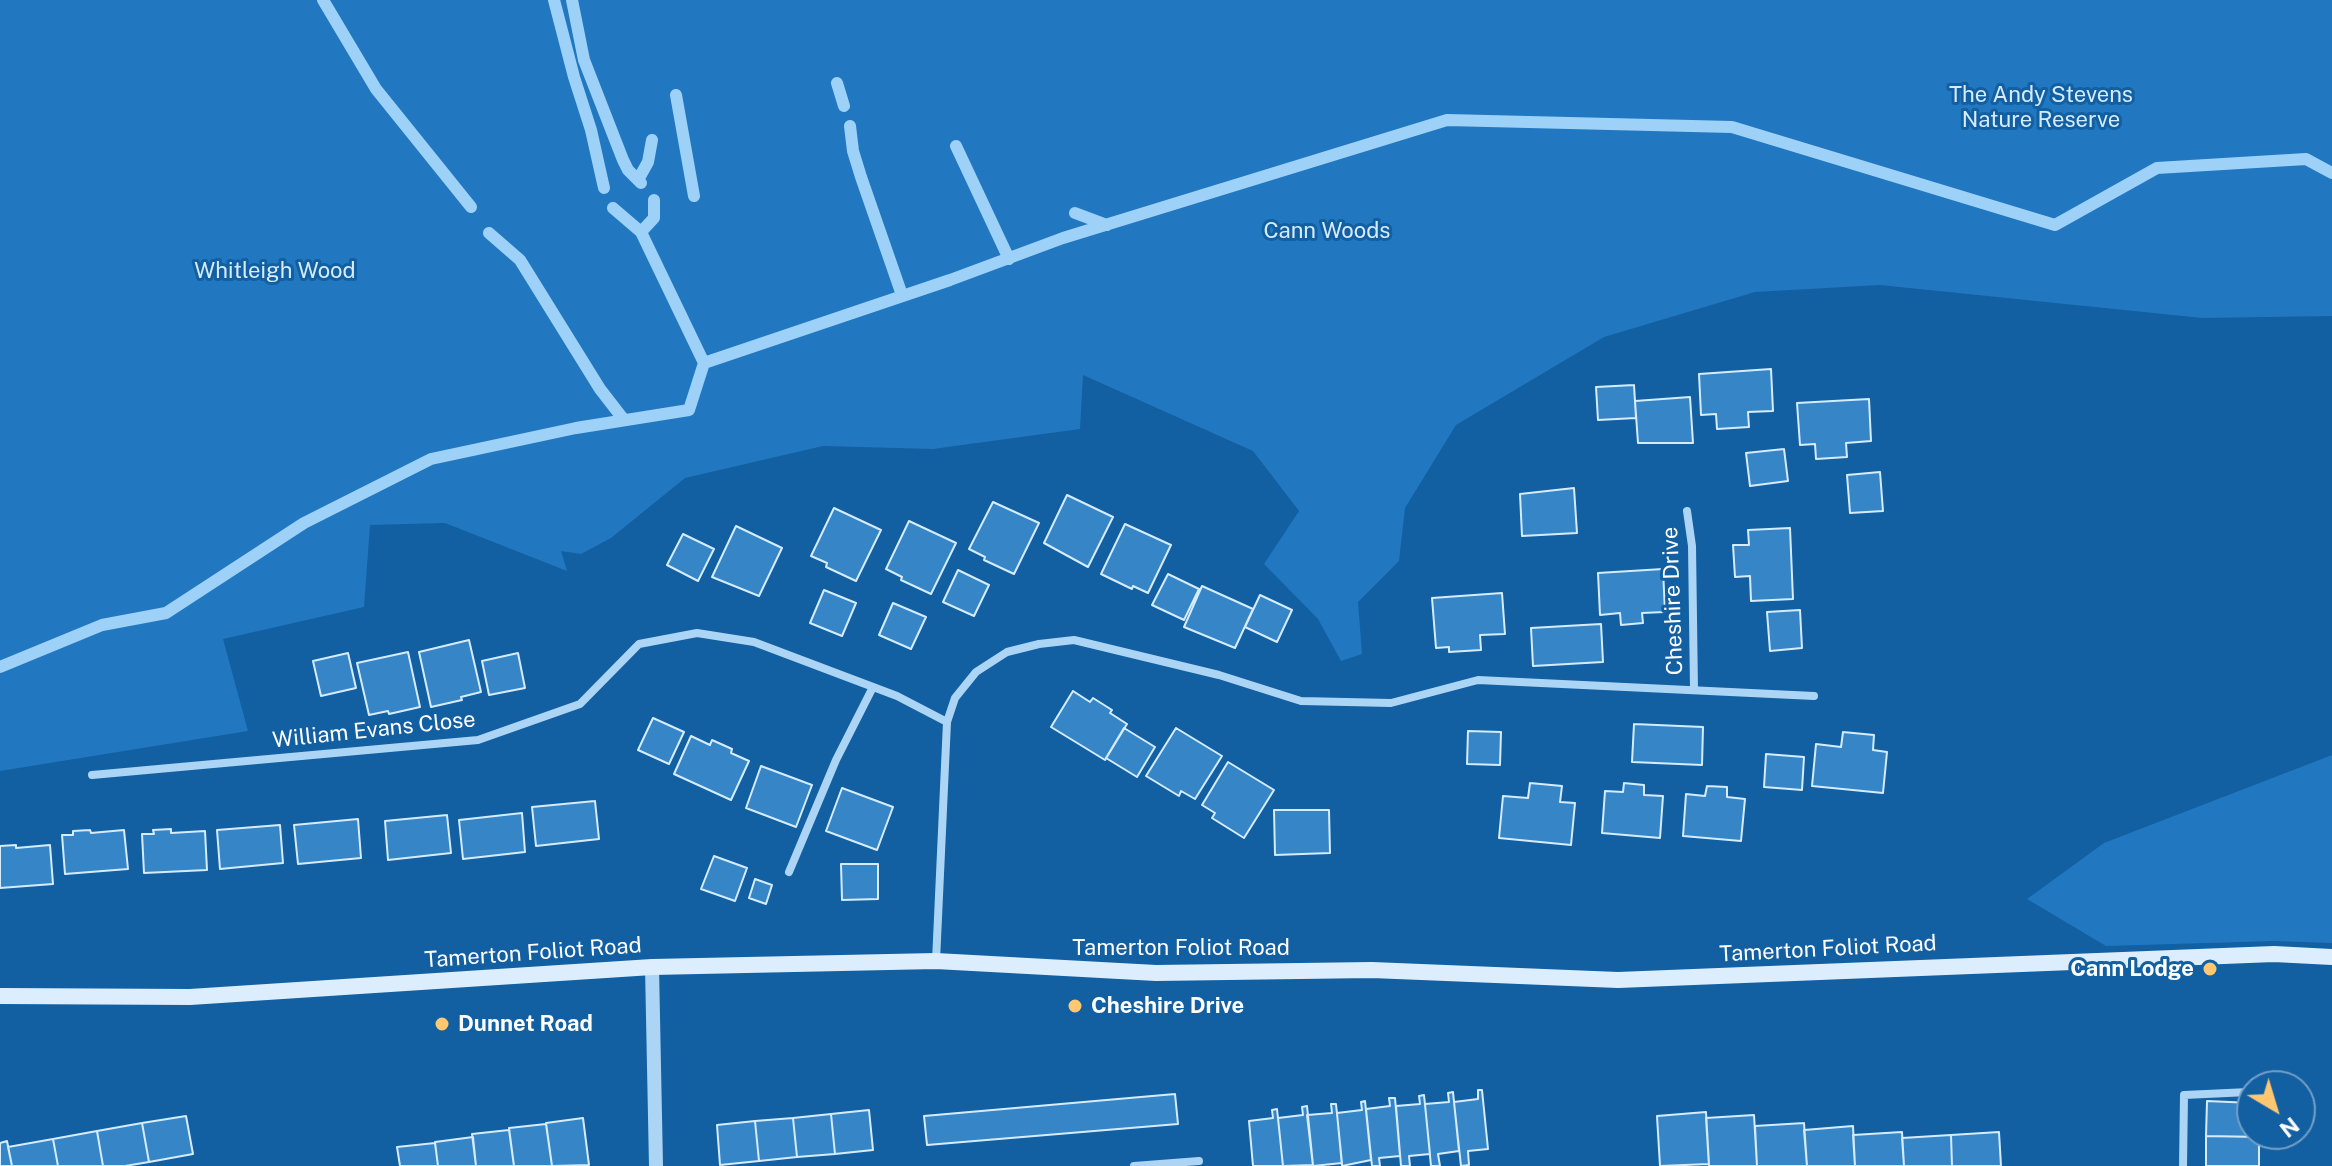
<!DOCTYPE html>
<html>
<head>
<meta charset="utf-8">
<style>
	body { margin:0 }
	#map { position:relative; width:2332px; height:1166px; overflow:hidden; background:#125fa2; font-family:"Public Sans",sans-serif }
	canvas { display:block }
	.north { position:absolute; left:2236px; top:1070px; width:80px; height:80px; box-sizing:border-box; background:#125fa2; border:2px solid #719fc7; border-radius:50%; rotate:142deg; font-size:22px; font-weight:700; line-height:32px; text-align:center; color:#fff }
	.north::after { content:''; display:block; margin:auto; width:28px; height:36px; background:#ffc870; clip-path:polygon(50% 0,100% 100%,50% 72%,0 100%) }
</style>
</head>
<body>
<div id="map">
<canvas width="2332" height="1166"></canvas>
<div class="north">N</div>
</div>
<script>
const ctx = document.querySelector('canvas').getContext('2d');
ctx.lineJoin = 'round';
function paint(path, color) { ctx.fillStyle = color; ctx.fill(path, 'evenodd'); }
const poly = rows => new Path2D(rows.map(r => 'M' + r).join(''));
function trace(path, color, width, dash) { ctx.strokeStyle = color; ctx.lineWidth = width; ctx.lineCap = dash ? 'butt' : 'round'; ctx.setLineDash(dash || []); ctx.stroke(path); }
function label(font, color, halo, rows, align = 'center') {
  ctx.font = font + ' "Public Sans",sans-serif'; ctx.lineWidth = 6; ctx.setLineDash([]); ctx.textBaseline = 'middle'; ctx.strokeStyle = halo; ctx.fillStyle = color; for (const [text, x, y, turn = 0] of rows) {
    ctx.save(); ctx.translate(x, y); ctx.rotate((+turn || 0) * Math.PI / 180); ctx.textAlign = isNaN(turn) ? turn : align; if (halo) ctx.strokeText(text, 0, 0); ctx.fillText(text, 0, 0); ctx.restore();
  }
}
const green = poly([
	[0,0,2332,0,2332,316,2202,318,1880,285,1755,292,1604,337,1456,425,1405,508,1399,561,1358,602,1362,654,1341,661,1318,619,1264,564,1299,511,1253,451,1083,375,1080,429,933,449,823,446,685,478,611,538,581,554,561,551,567,571,445,523,370,525,364,607,223,639,248,731,0,771],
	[2332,755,2332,943,2274,941,2106,946,2027,899,2104,843]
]);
const stream = poly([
	[323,0,376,89,471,207],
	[554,0,574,77,591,130,604,188],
	[572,0,584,60,623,160,628,170,641,183],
	[837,83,844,106],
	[676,95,694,196],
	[850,126,853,151,861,177,902,295],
	[956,146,1009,259],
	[638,180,648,162,652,140],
	[613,208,641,232,704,363],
	[1075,213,1107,225],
	[641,232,654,218,654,200],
	[489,233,520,260,600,389,624,420],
	[0,667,102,625,166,613,304,523,431,459,576,428,689,410,704,363,950,280,1063,238,1447,120,1732,127,2055,225,2157,168,2306,159,2332,173]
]);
const building = poly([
	[1771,369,1773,411,1748,412,1749,427,1717,429,1716,414,1701,415,1699,374,1771,369],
	[1634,385,1636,418,1598,420,1596,387,1634,385],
	[1690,397,1693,443,1638,443,1635,401,1690,397],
	[1869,399,1871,441,1846,443,1847,457,1816,459,1815,444,1800,445,1797,403,1869,399],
	[1784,449,1788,481,1750,486,1746,453,1784,449],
	[1880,472,1883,511,1850,513,1847,475,1880,472],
	[1574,488,1577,533,1522,536,1520,494,1574,488],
	[1067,495,1113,517,1088,567,1044,543,1067,495],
	[993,502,1039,523,1014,574,984,560,985,557,969,549,993,502],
	[834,508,881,530,856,581,826,567,827,563,811,556,834,508],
	[909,521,956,543,931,594,901,580,902,577,886,569,909,521],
	[1125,524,1171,545,1148,593,1133,586,1132,589,1101,574,1125,524],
	[736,526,782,548,759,596,712,577,736,526],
	[1790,528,1793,599,1751,601,1750,576,1735,577,1733,545,1749,545,1748,530,1790,528],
	[683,534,714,549,698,581,667,565,683,534],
	[1663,569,1665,612,1642,613,1643,623,1621,625,1620,613,1600,615,1598,573,1663,569],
	[958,570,989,585,974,616,943,602,958,570],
	[1168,574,1199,589,1184,620,1152,605,1168,574],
	[1202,586,1253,609,1235,648,1184,627,1202,586],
	[824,590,856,603,842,636,810,623,824,590],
	[1502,593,1505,634,1480,635,1481,650,1449,652,1449,647,1436,648,1432,598,1502,593],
	[1260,595,1292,610,1277,642,1245,627,1260,595],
	[893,603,926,617,911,649,879,635,893,603],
	[1800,610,1802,648,1770,651,1767,612,1800,610],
	[1601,624,1603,662,1533,666,1531,628,1601,624],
	[469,640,481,692,461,697,462,700,431,707,419,652,469,640],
	[408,652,420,707,389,714,388,711,369,715,357,663,408,652],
	[348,653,356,688,321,696,313,661,348,653],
	[518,653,525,688,489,695,482,661,518,653],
	[1073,691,1090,702,1093,698,1112,710,1110,713,1127,724,1105,760,1051,727,1073,691],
	[653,718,684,732,669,764,638,750,653,718],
	[1634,724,1703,727,1702,765,1632,762,1634,724],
	[1124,728,1155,747,1137,777,1106,758,1124,728],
	[1176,728,1222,756,1195,799,1181,791,1179,796,1146,776,1176,728],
	[1468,731,1501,732,1500,765,1467,764,1468,731],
	[1843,732,1874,735,1873,750,1887,752,1883,793,1812,786,1816,744,1841,747,1843,732],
	[691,736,710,745,712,740,732,749,731,753,749,761,731,800,674,774,691,736],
	[1766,754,1804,757,1802,790,1764,787,1766,754],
	[1228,762,1274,790,1244,838,1212,818,1215,813,1202,805,1228,762],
	[761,766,812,785,796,827,746,808,761,766],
	[1530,783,1562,786,1560,802,1575,803,1571,845,1499,838,1503,796,1528,798,1530,783],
	[1624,783,1644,785,1644,795,1663,796,1660,838,1602,833,1605,791,1623,792,1624,783],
	[1707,786,1727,787,1727,797,1745,799,1741,841,1683,836,1686,794,1705,796,1707,786],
	[842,788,893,807,877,850,826,831,842,788],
	[595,801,599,839,536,846,532,807,595,801],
	[1274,810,1329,810,1330,853,1275,855,1274,810],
	[522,813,525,852,463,859,459,820,522,813],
	[447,815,451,853,388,860,385,821,447,815],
	[358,819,361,858,298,864,294,825,358,819],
	[280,825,283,863,220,869,217,830,280,825],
	[171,829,171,833,205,831,207,870,144,873,142,834,154,834,153,830,171,829],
	[90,830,91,833,124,830,128,869,65,874,62,835,73,835,73,831,90,830],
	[16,845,16,848,50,845,53,884,0,888,0,846,16,845],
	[714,856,747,868,735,901,701,889,714,856],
	[841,864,878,864,878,899,842,900,841,864],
	[755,879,772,885,766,904,749,898,755,879],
	[1478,1090,1482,1090,1488,1149,1468,1151,1469,1165,1461,1166,1454,1102,1478,1099,1478,1090],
	[1453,1092,1459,1151,1438,1154,1440,1166,1431,1166,1425,1104,1449,1102,1448,1093,1453,1092],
	[1175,1094,1178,1124,927,1145,924,1116,1175,1094],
	[1424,1095,1430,1154,1409,1156,1410,1166,1401,1166,1396,1106,1420,1104,1419,1096,1424,1095],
	[1389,1098,1395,1098,1400,1156,1379,1158,1380,1166,1372,1166,1366,1109,1390,1106,1389,1098],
	[1365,1101,1371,1160,1342,1166,1337,1113,1362,1110,1361,1102,1365,1101],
	[2207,1101,2252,1103,2252,1134,2263,1134,2263,1137,2206,1136,2207,1101],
	[1331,1104,1336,1104,1342,1163,1313,1166,1307,1115,1332,1113,1331,1104],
	[1307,1106,1313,1165,1283,1166,1278,1118,1303,1115,1302,1107,1307,1106],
	[1277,1109,1283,1166,1253,1166,1249,1121,1273,1118,1272,1110,1277,1109],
	[869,1110,873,1150,835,1154,831,1114,869,1110],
	[1706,1112,1709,1164,1660,1166,1657,1116,1706,1112],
	[831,1114,835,1154,797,1157,793,1118,831,1114],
	[1754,1115,1757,1166,1709,1166,1706,1118,1754,1115],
	[186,1116,193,1154,149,1162,142,1123,186,1116],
	[583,1118,589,1165,552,1166,546,1123,583,1118],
	[793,1118,797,1157,759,1161,755,1121,793,1118],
	[755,1121,759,1161,720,1165,717,1125,755,1121],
	[142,1123,149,1162,125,1166,103,1166,97,1131,142,1123],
	[1804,1123,1807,1166,1757,1166,1755,1126,1804,1123],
	[546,1124,552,1166,514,1166,509,1128,546,1124],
	[1853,1126,1855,1166,1807,1166,1804,1130,1853,1126],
	[509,1130,514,1166,476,1166,472,1134,509,1130],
	[97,1131,103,1166,58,1166,53,1139,97,1131],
	[1902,1132,1904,1166,1855,1166,1853,1135,1902,1132],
	[1999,1132,2001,1166,1952,1166,1951,1135,1999,1132],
	[1951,1135,1952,1166,1904,1166,1902,1138,1951,1135],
	[2206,1136,2259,1137,2259,1166,2206,1166,2206,1136],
	[473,1137,476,1166,438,1166,435,1142,473,1137],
	[53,1139,58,1166,12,1166,8,1147,53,1139],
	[7,1141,12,1166,0,1166,0,1143,7,1141],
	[435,1143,438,1166,400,1166,397,1147,435,1143]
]);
const minor = poly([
	[1687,511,1692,546,1694,690],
	[92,775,478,740,580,704,639,644,697,633,754,642,897,696,947,722],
	[789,872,836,760,873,687],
	[936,961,947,722,955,698,976,672,1007,652,1039,644,1074,640,1219,675,1301,701,1391,703,1478,680,1814,696],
	[1134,1166,1199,1161],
	[2183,1166,2184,1095,2249,1092]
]);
const tertiary = poly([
	[652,967,656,1166]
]);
const secondary = poly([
	[0,996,190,997,652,967,936,961,1156,973,1372,970,1618,980,2274,954,2332,957]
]);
const markers = [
	[2210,969,8,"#ffc870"],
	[1075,1006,8,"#ffc870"],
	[442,1024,8,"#ffc870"]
];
const parkNames = [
	["The Andy Stevens",2041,95],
	["Nature Reserve",2041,120],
	["Cann Woods",1327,231],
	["Whitleigh Wood",275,271]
];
const streetNames = [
	["Cheshire Drive",1673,601,-92],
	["William Evans Close",374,730,-6],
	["Tamerton Foliot Road",1181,948],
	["Tamerton Foliot Road",1828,949,-3],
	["Tamerton Foliot Road",533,953,-4]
];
const poiNames = [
	["Cann Lodge",2194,969,"right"],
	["Cheshire Drive",1091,1006],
	["Dunnet Road",458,1024]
];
paint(green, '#2178c0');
trace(stream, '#9ed1f8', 12);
paint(building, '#3686c7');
trace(building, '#d5ecfe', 2);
trace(minor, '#acd4f5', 8);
trace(tertiary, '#acd4f5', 14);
trace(secondary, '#dceefe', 16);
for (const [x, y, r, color] of markers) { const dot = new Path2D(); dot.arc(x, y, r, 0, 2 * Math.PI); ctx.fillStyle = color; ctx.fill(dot); trace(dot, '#125fa2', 3); }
label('22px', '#d5ecfe', '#125fa2', parkNames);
label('22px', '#fff', '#125fa2', streetNames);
label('bold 22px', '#fff', '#125fa2', poiNames, 'left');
</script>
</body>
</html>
